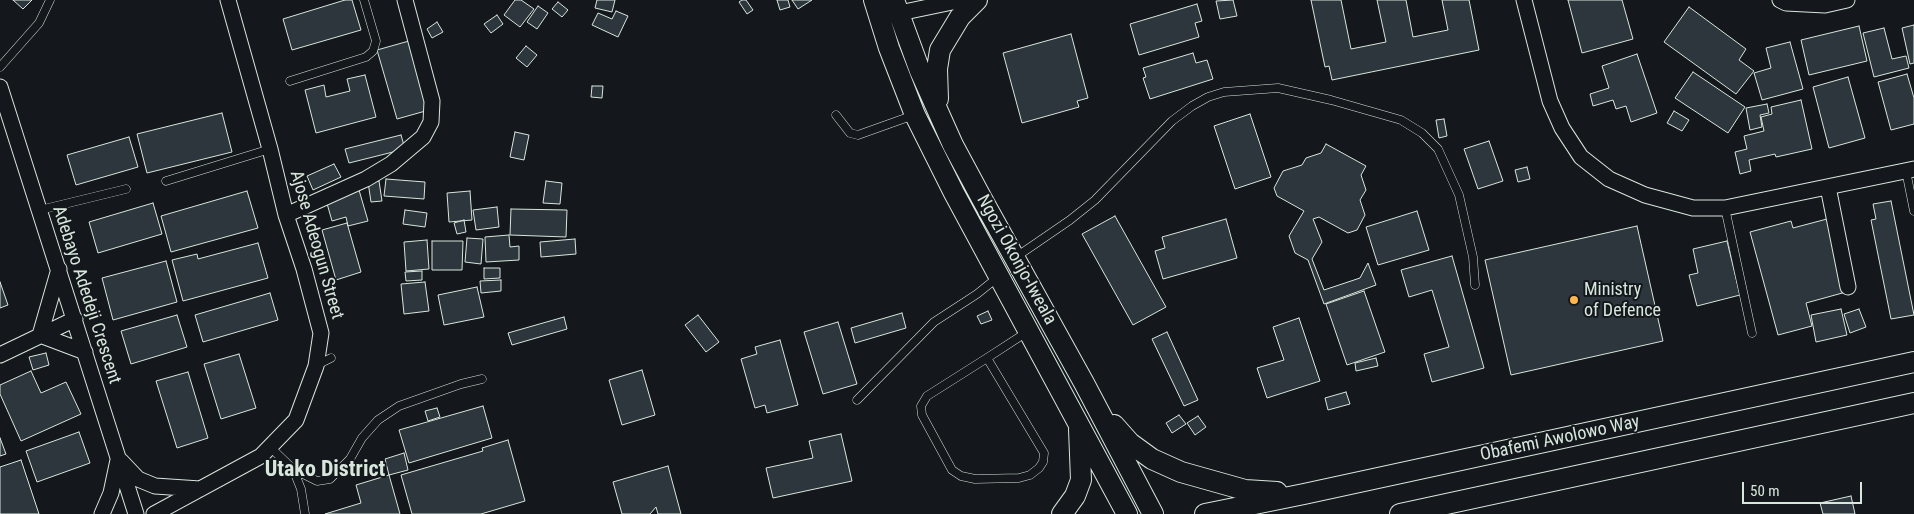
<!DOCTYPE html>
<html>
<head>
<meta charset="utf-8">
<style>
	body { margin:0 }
	#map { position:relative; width:1914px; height:514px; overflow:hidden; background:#14181c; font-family:"Roboto Condensed",sans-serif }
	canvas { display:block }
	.scale { position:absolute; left:1742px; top:482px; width:120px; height:22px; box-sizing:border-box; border:2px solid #d8e6dc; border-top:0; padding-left:6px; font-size:15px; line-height:18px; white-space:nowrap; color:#d8e6dc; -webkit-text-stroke:4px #14181c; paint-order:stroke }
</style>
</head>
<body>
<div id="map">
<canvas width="1914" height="514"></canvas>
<div class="scale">50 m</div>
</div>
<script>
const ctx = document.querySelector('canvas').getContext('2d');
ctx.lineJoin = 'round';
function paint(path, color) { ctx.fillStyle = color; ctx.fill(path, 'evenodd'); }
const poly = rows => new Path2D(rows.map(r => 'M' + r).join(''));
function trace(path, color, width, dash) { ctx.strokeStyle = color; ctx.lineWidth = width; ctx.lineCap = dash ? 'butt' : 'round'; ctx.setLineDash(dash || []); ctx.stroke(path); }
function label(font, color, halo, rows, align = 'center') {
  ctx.font = font + ' "Roboto Condensed",sans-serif'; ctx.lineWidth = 4; ctx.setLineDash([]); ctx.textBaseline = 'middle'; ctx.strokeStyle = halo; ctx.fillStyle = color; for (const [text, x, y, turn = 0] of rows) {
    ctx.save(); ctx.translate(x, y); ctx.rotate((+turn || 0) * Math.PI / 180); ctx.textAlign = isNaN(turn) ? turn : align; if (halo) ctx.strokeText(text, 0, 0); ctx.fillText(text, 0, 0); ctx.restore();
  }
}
const building = poly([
	[13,0,32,0,23,9,13,0],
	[345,0,352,0,361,30,292,50,283,19,345,0],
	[515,0,521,0,534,9,520,27,504,15,515,0],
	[597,0,615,0,612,12,595,8,597,0],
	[742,0,746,0,753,10,747,14,739,2,742,0],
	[777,0,788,0,790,7,780,10,777,0],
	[792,0,812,0,798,9,792,0],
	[1233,0,1237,16,1220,19,1216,1,1233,0],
	[1311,0,1341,0,1351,49,1386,42,1377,0,1406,0,1413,37,1448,30,1442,0,1469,0,1479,50,1332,80,1329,66,1325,67,1311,0],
	[1568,0,1622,0,1633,39,1582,53,1568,0],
	[558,2,568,10,562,17,552,9,558,2],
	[1197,4,1202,21,1195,23,1199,37,1139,55,1130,24,1197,4],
	[538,6,548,13,537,29,527,22,538,6],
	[1689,7,1746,49,1739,60,1754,71,1736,94,1664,42,1689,7],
	[616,11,628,16,618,37,592,25,598,13,612,19,616,11],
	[497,15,503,24,491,33,484,24,497,15],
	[437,22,443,32,432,38,427,29,437,22],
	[1914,25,1914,63,1910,64,1902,28,1914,25],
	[1859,26,1867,61,1809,75,1801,40,1859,26],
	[1884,28,1892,59,1906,56,1909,68,1874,77,1863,33,1884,28],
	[1071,34,1088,98,1077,101,1079,107,1022,123,1003,53,1071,34],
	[409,41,429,110,397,119,377,50,409,41],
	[1790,42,1803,89,1762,100,1754,73,1771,68,1766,48,1790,42],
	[526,46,537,55,527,67,516,58,526,46],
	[1193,53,1196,63,1207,60,1213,79,1150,99,1143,78,1146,77,1143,68,1193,53],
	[1637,54,1657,113,1631,122,1626,106,1616,109,1613,100,1593,106,1590,94,1609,88,1602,66,1637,54],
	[1693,72,1745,107,1728,133,1675,98,1693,72],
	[1907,74,1914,98,1914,124,1891,130,1878,82,1907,74],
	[365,75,376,117,316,133,305,90,324,85,326,97,350,91,347,79,365,75],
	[1848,77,1865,138,1829,148,1813,87,1848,77],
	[592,86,603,86,602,98,591,97,592,86],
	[1801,100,1812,149,1776,157,1775,154,1749,160,1751,171,1740,174,1735,152,1747,149,1744,136,1764,131,1761,117,1772,114,1771,107,1801,100],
	[1767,104,1769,113,1760,115,1762,127,1750,130,1746,108,1767,104],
	[1674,111,1689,120,1682,131,1667,123,1674,111],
	[222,113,232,152,147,173,137,134,222,113],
	[1250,114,1271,177,1235,189,1214,126,1250,114],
	[1444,119,1447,136,1439,138,1436,120,1444,119],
	[515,132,529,135,524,160,510,157,515,132],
	[401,135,405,149,349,163,345,149,401,135],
	[129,137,138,167,76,185,67,155,129,137],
	[1489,141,1503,181,1478,189,1464,149,1489,141],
	[1326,144,1366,166,1361,175,1366,190,1360,200,1365,215,1357,230,1348,233,1319,217,1313,219,1322,242,1312,259,1324,290,1360,278,1368,263,1376,285,1324,304,1308,260,1295,253,1289,236,1304,211,1277,196,1274,188,1283,171,1302,165,1306,158,1321,153,1326,144],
	[334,164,341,177,313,190,307,176,334,164],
	[1527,167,1530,179,1518,182,1515,170,1527,167],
	[386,179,425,182,424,199,384,196,386,179],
	[379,181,382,201,371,202,368,182,379,181],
	[546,181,562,183,560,204,543,203,546,181],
	[359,190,368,221,348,226,346,217,332,221,326,200,359,190],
	[247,191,258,228,171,252,161,216,247,191],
	[470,191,472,220,449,222,447,193,470,191],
	[1891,201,1914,315,1891,319,1871,220,1876,219,1873,204,1891,201],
	[153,203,162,234,98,253,89,222,153,203],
	[497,207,499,227,476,230,473,210,497,207],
	[511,209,567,210,566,237,510,235,511,209],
	[405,210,427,213,425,227,403,224,405,210],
	[1417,211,1429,250,1378,265,1366,227,1417,211],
	[1115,216,1166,307,1133,325,1082,234,1115,216],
	[1226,219,1237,258,1163,279,1155,251,1165,248,1162,237,1226,219],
	[1827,219,1846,292,1806,303,1812,326,1778,335,1750,232,1791,221,1793,228,1827,219],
	[464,220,466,232,457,234,454,223,464,220],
	[347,223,361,272,336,280,322,230,347,223],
	[1637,226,1663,341,1511,375,1485,260,1637,226],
	[509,235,510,247,519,246,519,260,486,262,485,237,509,235],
	[467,238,483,239,481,264,465,262,467,238],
	[575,239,576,254,541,257,540,242,575,239],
	[427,240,429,269,406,271,404,242,427,240],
	[432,241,463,241,462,270,432,270,432,241],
	[1727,241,1740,295,1697,306,1689,275,1698,273,1693,249,1727,241],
	[258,243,268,278,183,301,172,260,197,254,198,259,258,243],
	[1452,256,1484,368,1432,382,1424,354,1449,347,1432,290,1409,297,1401,270,1452,256],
	[166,261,177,302,113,320,102,278,166,261],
	[484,268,500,268,500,278,484,279,484,268],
	[422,271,422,280,406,281,405,272,422,271],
	[501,280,501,291,481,293,480,281,501,280],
	[0,282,8,305,0,308,0,282],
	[425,282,429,311,404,314,401,284,425,282],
	[477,287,484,317,444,325,438,295,477,287],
	[1364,291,1385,352,1347,365,1326,304,1364,291],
	[270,293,278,320,203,342,195,315,270,293],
	[1841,309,1847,335,1816,342,1811,315,1841,309],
	[1859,309,1866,327,1850,333,1844,314,1859,309],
	[988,311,992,320,981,324,977,316,988,311],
	[902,313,906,328,855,343,851,328,902,313],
	[177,315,187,347,131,364,121,331,177,315],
	[698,315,719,342,706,352,685,325,698,315],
	[564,317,567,329,512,345,508,333,564,317],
	[1299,318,1320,381,1267,398,1257,368,1284,360,1273,327,1299,318],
	[838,322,857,384,823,394,804,332,838,322],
	[1167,332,1198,400,1184,406,1152,339,1167,332],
	[780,340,798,405,767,413,765,405,755,408,741,359,757,354,755,347,780,340],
	[46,353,49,365,33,370,29,357,46,353],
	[239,354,256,408,221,419,204,364,239,354],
	[1376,358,1378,366,1356,371,1355,363,1376,358],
	[642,370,655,415,622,425,609,380,642,370],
	[31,371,41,393,66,382,81,414,21,441,0,394,0,385,31,371],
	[188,372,208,438,177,448,156,381,188,372],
	[1346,392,1350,404,1328,410,1325,398,1346,392],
	[483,406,492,438,409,463,399,430,483,406],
	[437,408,440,417,428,421,425,411,437,408],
	[1179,415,1186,424,1172,433,1166,423,1179,415],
	[1198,416,1206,427,1195,435,1187,423,1198,416],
	[79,432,90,463,37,482,26,451,79,432],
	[841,434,852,481,773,498,766,468,813,458,809,441,841,434],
	[0,438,6,454,0,456,0,438],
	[508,440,525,501,481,514,412,514,401,475,483,451,482,448,508,440],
	[404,453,408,470,389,475,385,459,404,453],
	[21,460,39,514,0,514,0,467,21,460],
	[668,466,681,514,658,514,656,507,650,514,622,514,613,482,668,466],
	[389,475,400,514,325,514,361,503,356,485,389,475],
	[1851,496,1855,514,1823,514,1820,503,1851,496]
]);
const lane = poly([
	[0,67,39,23,50,0],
	[290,81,366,57,373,51,376,41,364,0],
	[836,115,850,133,858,135,914,115],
	[1906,171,1914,211],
	[166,181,270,149],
	[1725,208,1752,333],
	[40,210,126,189],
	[1016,257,1070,220,1095,200,1172,121,1192,106,1208,97,1224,92,1278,88,1331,100,1401,120,1422,133,1438,149,1459,195,1473,257,1475,285],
	[987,358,1044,453,1043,462,1039,468,1030,475,1019,478,975,479,961,476,952,470,922,415,921,406,927,396,987,358,1027,332],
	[317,365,331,358],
	[857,400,934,322,977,294,998,277],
	[270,447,293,469,317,481,330,479,350,459,362,438,378,420,399,406,461,384,482,379],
	[293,469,301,489,305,514]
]);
const street = poly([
	[1524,0,1550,101,1562,128,1581,157,1609,179,1645,195,1693,208,1725,208,1914,169],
	[1780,0,1786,3,1825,5,1847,0],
	[890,15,962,0],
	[0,87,136,514],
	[1828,187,1848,287],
	[286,215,366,179,391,164,423,137,431,122,432,101,405,0],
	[59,269,40,335,85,352],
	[0,355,75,319],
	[121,461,138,479,155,486,200,489],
	[102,514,111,493,118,460],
	[154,514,261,456,296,420,316,366,321,333,304,269,286,215,270,149,228,0]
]);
const secondary = poly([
	[874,0,889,48,915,115,954,193,1127,514],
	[894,0,920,71,953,145,982,199,1084,383,1153,514],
	[938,99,937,69,940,50,960,17,977,0],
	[1114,425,1130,443,1152,459,1181,472,1245,490,1277,492],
	[1062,514,1075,496,1081,480,1079,429],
	[1205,514,1304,494,1914,362],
	[1400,514,1914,403]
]);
const markers = [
	[1574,300,5,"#ffb74d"]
];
const streetNames = [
	["Ajose Adeogun Street",316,245,74],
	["Ngozi Okonjo-Iweala",1016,260,61],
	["Adebayo Adedeji Crescent",86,295,72],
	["Obafemi Awolowo Way",1560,439,-12]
];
const poiNames = [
	["Ministry",1584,290],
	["of Defence",1584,311]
];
const districtNames = [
	["Utako District",325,470]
];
paint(building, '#2c363c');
trace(building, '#d8e6dc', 1);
trace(lane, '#d8e6dc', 9);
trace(street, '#d8e6dc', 17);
trace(secondary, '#d8e6dc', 22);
trace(lane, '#14181c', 8);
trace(street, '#14181c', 15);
trace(secondary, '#14181c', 20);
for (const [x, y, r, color] of markers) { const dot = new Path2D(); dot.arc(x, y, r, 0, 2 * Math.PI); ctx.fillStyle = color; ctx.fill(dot); trace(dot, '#14181c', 2); }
label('18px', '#d8e6dc', '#14181c', streetNames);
label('18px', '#d8e6dc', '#14181c', poiNames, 'left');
label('bold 22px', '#d8e6dc', '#14181c', districtNames);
</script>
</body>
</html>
